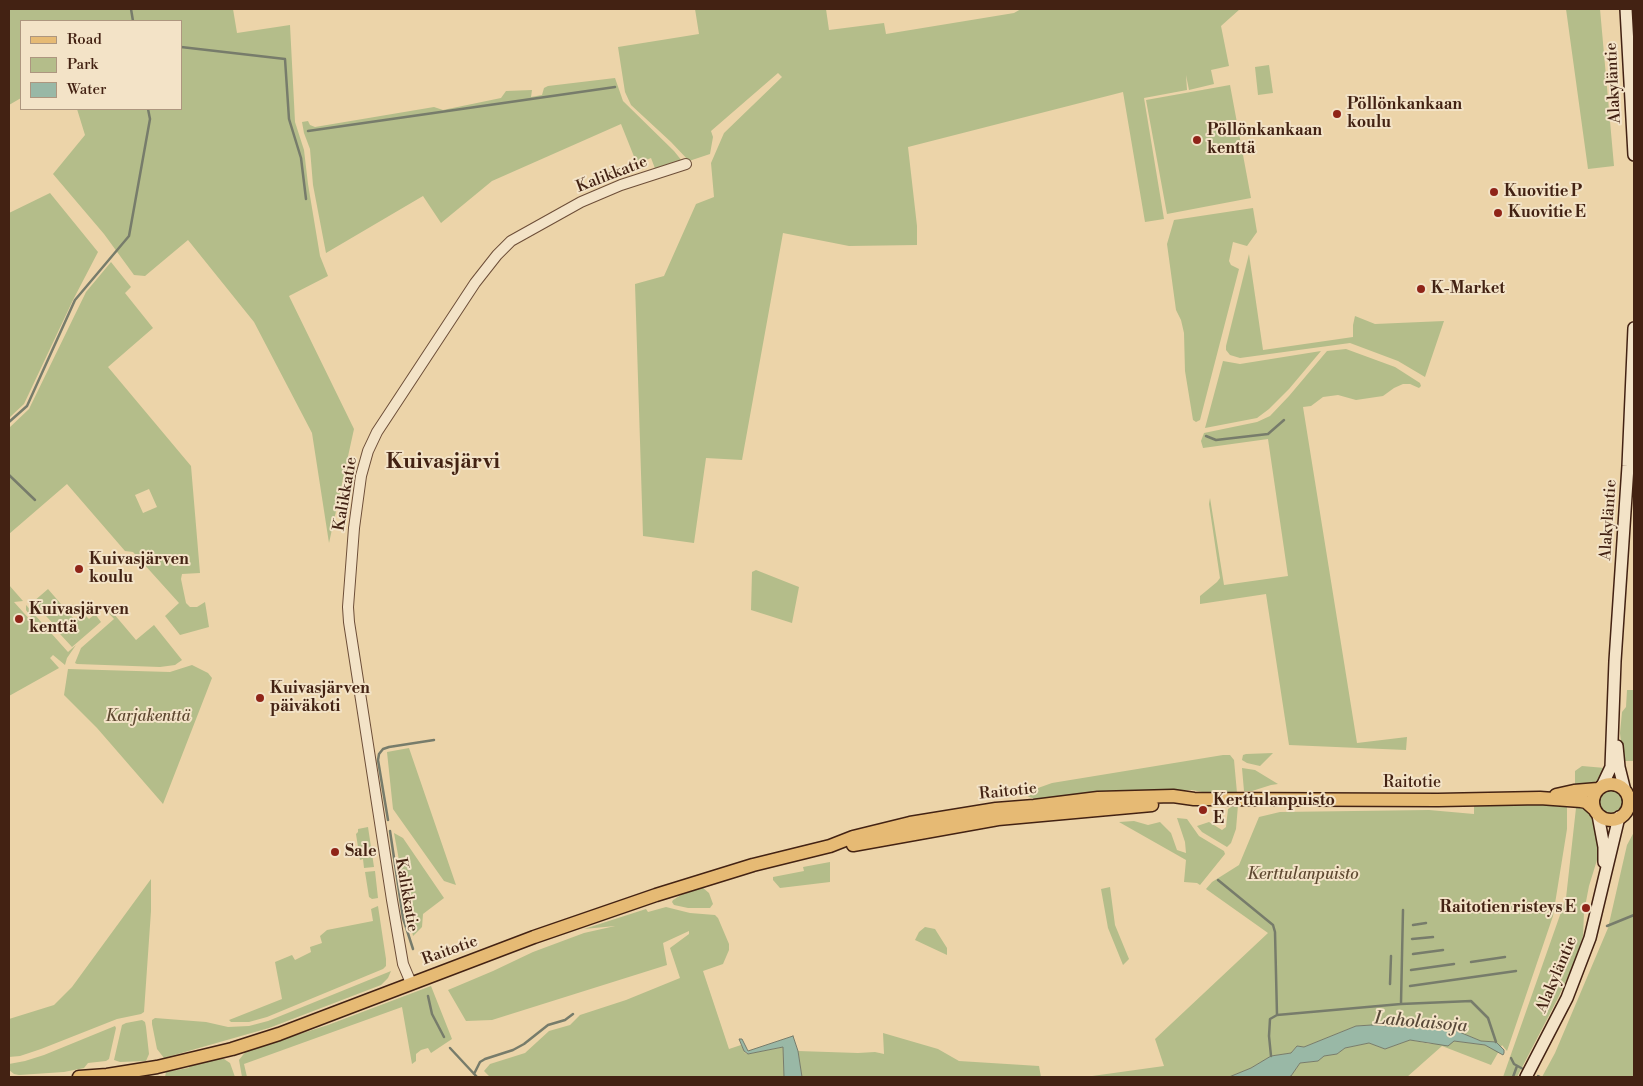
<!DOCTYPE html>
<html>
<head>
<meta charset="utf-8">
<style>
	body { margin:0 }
	#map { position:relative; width:1643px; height:1086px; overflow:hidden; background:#ecd4a9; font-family:"Libre Bodoni",serif }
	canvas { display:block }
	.frame { position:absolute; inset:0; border:10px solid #432213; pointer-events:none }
	.legend { position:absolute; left:20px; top:20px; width:162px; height:90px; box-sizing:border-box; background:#f3e3c7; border:1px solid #ad967f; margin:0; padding:6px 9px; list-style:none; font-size:15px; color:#432213 }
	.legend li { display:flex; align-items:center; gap:10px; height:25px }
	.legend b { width:25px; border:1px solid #ad967f }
</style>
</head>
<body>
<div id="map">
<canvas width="1643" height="1086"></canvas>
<div class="frame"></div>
<ul class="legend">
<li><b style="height:6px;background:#e6ba74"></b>Road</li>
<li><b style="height:14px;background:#b4bd8a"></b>Park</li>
<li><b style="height:14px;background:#99b8a6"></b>Water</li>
</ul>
</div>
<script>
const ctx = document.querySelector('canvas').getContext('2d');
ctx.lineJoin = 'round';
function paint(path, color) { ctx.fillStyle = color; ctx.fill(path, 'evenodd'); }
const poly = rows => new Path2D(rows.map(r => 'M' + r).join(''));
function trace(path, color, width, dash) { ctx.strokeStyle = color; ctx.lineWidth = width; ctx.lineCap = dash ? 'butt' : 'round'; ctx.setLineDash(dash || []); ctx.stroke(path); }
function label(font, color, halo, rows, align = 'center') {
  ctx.font = font + ' "Libre Bodoni",serif'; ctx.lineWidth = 4; ctx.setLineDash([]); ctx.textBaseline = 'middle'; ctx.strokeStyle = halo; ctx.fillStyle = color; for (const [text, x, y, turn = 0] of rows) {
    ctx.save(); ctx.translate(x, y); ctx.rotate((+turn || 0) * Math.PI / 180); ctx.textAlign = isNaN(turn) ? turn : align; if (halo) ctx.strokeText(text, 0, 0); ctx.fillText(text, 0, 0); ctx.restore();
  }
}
const green = poly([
	[9,9,233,9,237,33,290,25,295,122,304,150,308,184,320,256,328,276,289,296,354,429,329,543,312,433,254,322,188,240,145,276,134,275,104,234,53,174,85,135,77,109,181,109,181,21,21,21,21,98,9,105],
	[695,9,826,9,829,30,884,23,886,34,1014,13,1021,9,1240,9,1221,26,1229,66,1211,70,1214,84,1189,90,1186,75,1187,90,1144,98,1164,219,1145,222,1123,92,908,147,917,226,917,245,849,246,783,233,742,460,706,458,694,543,643,536,635,284,664,276,696,204,714,197,711,163,724,133,782,77,778,73,711,131,713,137,710,154,689,161,671,142,631,105,625,92,618,47,699,34],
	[1566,9,1600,9,1614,166,1588,169],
	[1269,65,1273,93,1258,95,1255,67],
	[615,78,623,101,674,151,682,161,656,171,651,158,637,164,621,124,492,181,441,223,423,196,326,253,313,185,310,149,304,133,302,122,308,121,310,125,315,127,434,107,443,110,501,98,506,91,532,90,531,97,542,95,544,88,548,86],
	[1230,85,1251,198,1167,214,1146,100],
	[50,193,98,252,73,300,24,404,9,418,9,213],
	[1253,208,1257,232,1247,246,1233,242,1229,261,1231,265,1239,269,1200,420,1196,422,1193,420,1185,371,1184,333,1181,320,1176,310,1167,244,1174,220],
	[1249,254,1263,350,1353,337,1353,325,1355,316,1375,324,1444,321,1425,377,1398,361,1350,343,1240,358,1230,355,1226,350,1226,346],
	[111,262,131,287,125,293,153,328,108,367,191,466,200,573,182,574,181,579,186,603,190,607,197,607,205,602,209,627,180,635,165,616,179,603,133,552,125,551,67,484,9,534,9,428,29,409,86,292],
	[149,489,157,507,143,513,135,495],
	[1346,349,1395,367,1420,383,1421,386,1419,388,1410,384,1403,384,1394,388,1383,396,1356,400,1338,395,1323,397,1311,406,1303,407,1357,743,1407,737,1406,750,1289,745,1266,594,1200,604,1200,596,1217,582,1220,578,1209,504,1210,498,1224,585,1288,576,1268,439,1203,448,1201,441,1204,433,1257,422,1270,416,1289,396,1327,351],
	[1321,351,1289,389,1269,409,1257,418,1205,428,1223,361,1240,364],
	[756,570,799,587,792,623,751,610,752,572],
	[9,585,23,601,14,602,41,632,26,610,26,605,68,652,76,645,67,658,65,665,53,655,50,658,59,668,9,696],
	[48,589,73,618,60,631,33,602],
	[108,607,136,640,154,625,182,660,175,665,160,667,77,664,75,663,81,648,114,619,105,609],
	[83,613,89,619,95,614,101,622,72,647,60,634],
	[192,665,208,673,212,678,163,804,97,728,64,695,68,669,170,672],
	[1627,690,1634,690,1634,761,1623,761,1620,733,1622,712,1626,707],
	[409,748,456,885,444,881,393,809,387,752],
	[1273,753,1260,766,1247,763,1242,760,1243,755,1246,754],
	[1223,755,1230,755,1234,760,1237,793,1202,792,1192,790,1131,792,1039,800,1029,797,1024,793,1052,783],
	[1582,766,1605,768,1601,778,1593,783,1575,786,1575,771],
	[1242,768,1255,770,1278,784,1271,785,1252,791,1244,791],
	'1599 801a12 12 0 1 1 24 0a12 12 0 1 1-24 0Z',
	[1236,804,1238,805,1236,829,1231,843,1227,847,1202,832,1197,826,1209,822,1222,830,1226,827,1228,809],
	[1474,805,1567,805,1567,829,1553,916,1507,1051,1502,1045,1501,1047,1496,1042,1481,1041,1452,1029,1372,1025,1356,1026,1304,1047,1297,1046,1291,1053,1271,1056,1251,1068,1229,1077,1085,1077,1164,1066,1155,1039,1268,933,1206,889,1212,882,1239,865,1259,817,1280,812,1429,810,1474,814],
	[1576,808,1583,808,1591,816,1598,829,1597,860,1589,886,1584,912,1583,936,1573,966,1557,1000,1517,1077,1503,1077,1566,898],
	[1177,818,1187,819,1199,836,1224,851,1225,854,1200,885,1197,883,1184,882,1186,860,1119,822,1134,821,1148,825,1160,822,1171,833,1177,850,1186,853,1185,842],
	[368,827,374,867,364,868,363,859,360,860,356,834,358,832,358,829],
	[1634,832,1634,1077,1542,1077,1555,1053,1608,928,1627,845],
	[394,833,403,838,444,898,423,914,422,927,413,936],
	[830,862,830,882,780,888,773,880,773,877,804,871,803,867],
	[375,871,378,898,372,899,369,897,365,872],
	[151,879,151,911,144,1012,141,1014,117,1019,41,1049,20,1056,9,1057,9,1019,54,1005,72,987],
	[702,887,709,893,713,904,710,908,688,908,674,905,672,902,673,900,681,895],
	[1110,887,1115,925,1129,959,1123,965,1108,928,1101,889],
	[378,906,386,959,386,966,383,969,267,1017,249,1022,231,1022,229,1020,282,999,275,962,292,955,295,960,311,952,310,947,322,943,320,936,327,930,373,921,371,909],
	[666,907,690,913,715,915,718,918,729,944,729,950,723,964,703,971,729,1049,741,1045,745,1053,748,1054,783,1047,784,1077,490,1077,484,1071,490,1064,525,1053,549,1031,570,1025,580,1015,626,1000,680,978,670,948,689,934,689,931,663,943,667,965,492,1020,466,1021,448,990,493,971,533,952,584,933,615,926,584,929,646,909,648,912],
	[925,927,935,929,947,948,947,955,915,940,919,932],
	[391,971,388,978,381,985,269,1028,164,1058,157,1049,152,1024,152,1020,155,1018,206,1022,228,1027,249,1026,268,1021],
	[431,986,452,1039,431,1053,428,1048,421,1050,416,1054,416,1061,412,1064,402,1007,244,1064,247,1077,242,1077,239,1060,246,1051,328,1025],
	[142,1020,145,1022,146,1027,149,1054,146,1061,120,1062,114,1060,122,1025,126,1023],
	[115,1026,116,1028,109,1059,106,1061,88,1063,84,1068,64,1072,19,1075,14,1074,9,1070,9,1064,25,1061,44,1055],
	[883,1033,938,1049,959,1061,1039,1066,1041,1077,802,1077,798,1051,858,1053,875,1052,884,1054],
	[1410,1040,1431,1044,1454,1041,1485,1045,1499,1051,1491,1065,1442,1046,1407,1077,1288,1077,1291,1076,1300,1063,1318,1061,1324,1056,1337,1054,1345,1048,1369,1043,1385,1049],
	[218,1059,224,1059,230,1063,235,1077,165,1077,166,1072,188,1068,191,1066]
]);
const water = poly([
	[1372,1025,1452,1029,1481,1041,1496,1042,1504,1050,1504,1053,1503,1055,1485,1045,1454,1041,1448,1046,1410,1040,1385,1049,1369,1043,1345,1048,1337,1054,1324,1056,1318,1061,1300,1063,1291,1076,1288,1077,1229,1077,1251,1068,1271,1056,1291,1053,1297,1046,1304,1047,1356,1026,1372,1025],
	[793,1036,798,1051,802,1077,784,1077,783,1047,748,1054,744,1051,739,1039,742,1039,748,1051,793,1036]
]);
const stream = poly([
	[131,9,133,21],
	[181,47,285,59,289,119,301,158,306,199],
	[308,131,615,87],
	[9,422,27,406,75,300,129,236,150,119,148,109],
	[1206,436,1216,440,1268,434,1284,420],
	[9,475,35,500],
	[388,820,378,760,379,754,383,749,389,747,434,740],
	[390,831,403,918,413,949],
	[1218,880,1273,925,1275,932,1277,1015],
	[1413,925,1426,923],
	[1607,926,1634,915],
	[1412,939,1433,937],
	[1413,954,1443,950],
	[1471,962,1505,957],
	[1411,970,1454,964],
	[1390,984,1391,956],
	[1410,986,1516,971],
	[428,996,432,1014,444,1037],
	[1401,1003,1403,910],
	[450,1048,477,1077],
	[1271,1056,1269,1036,1270,1019,1277,1015,1401,1004,1471,1001,1488,1018,1496,1042],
	[1511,1058,1514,1064,1523,1069],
	[474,1074,480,1062,485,1059,513,1050,524,1044,548,1025,565,1020,573,1014],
	[1538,1076,1540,1077],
	[1513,1077,1517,1066]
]);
const tertiary = poly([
	[411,983,403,964,392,900,349,622,348,607,354,528,361,476,368,451,377,432,475,283,497,255,511,241,581,202,621,185,686,164]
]);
const secondary = poly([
	[1626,9,1634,155],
	[1617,746,1619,767,1625,791],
	[1602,786,1611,767,1615,661,1628,466,1634,328],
	[1598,815,1604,847,1604,862],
	[1526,1077,1567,998,1590,938,1619,817]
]);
const primary = poly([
	'1593 802a18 18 0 1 1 36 0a18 18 0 1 1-36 0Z',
	[1556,795,1574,791,1598,789],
	[853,845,998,819,1152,805],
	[79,1077,107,1075,157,1067,232,1049,279,1034,534,937,656,895,753,865,830,846,853,837,910,823,996,809,1034,806,1098,798,1173,796,1194,799,1438,800,1540,798,1581,801,1586,802,1595,810]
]);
const markers = [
	[1337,114,5,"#8f2418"],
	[1197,140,5,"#8f2418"],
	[1494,192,5,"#8f2418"],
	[1498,213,5,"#8f2418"],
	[1421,289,5,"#8f2418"],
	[79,569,5,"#8f2418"],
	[19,619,5,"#8f2418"],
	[260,698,5,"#8f2418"],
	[1203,810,5,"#8f2418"],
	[335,852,5,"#8f2418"],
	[1586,908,5,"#8f2418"]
];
const streetNames = [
	["Alakyläntie",1614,83,-93],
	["Kalikkatie",612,175,-21],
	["Kalikkatie",346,494,-80],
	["Alakyläntie",1609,520,-86],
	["Raitotie",1412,783],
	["Raitotie",1008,792,-6],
	["Kalikkatie",406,895,80],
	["Raitotie",450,951,-20],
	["Alakyläntie",1557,975,-67]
];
const poiNames = [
	["Pöllönkankaan",1347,105],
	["koulu",1347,123],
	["Pöllönkankaan",1207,131],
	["kenttä",1207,149],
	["Kuovitie P",1504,192],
	["Kuovitie E",1508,213],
	["K-Market",1431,289],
	["Kuivasjärven",89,560],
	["koulu",89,578],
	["Kuivasjärven",29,610],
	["kenttä",29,628],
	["Kuivasjärven",270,689],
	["päiväkoti",270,707],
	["Kerttulanpuisto",1213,801],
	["E",1213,819],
	["Sale",345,852],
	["Raitotien risteys E",1576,908,"right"]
];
const parkNames = [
	["Karjakenttä",148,717],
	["Kerttulanpuisto",1303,875]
];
const waterNames = [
	["Laholaisoja",1421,1023,5]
];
const districtNames = [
	["Kuivasjärvi",443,463]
];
paint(green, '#b4bd8a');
paint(water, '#99b8a6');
trace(water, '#777c6b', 1);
trace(stream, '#777c6b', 2.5);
trace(tertiary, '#6d4e38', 12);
trace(secondary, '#432213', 14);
trace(primary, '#432213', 15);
trace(tertiary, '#f3e3c7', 10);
trace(secondary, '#f3e3c7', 11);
trace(primary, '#e6ba74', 12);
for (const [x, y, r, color] of markers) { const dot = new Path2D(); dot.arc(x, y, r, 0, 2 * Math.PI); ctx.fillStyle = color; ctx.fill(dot); trace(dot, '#f3e3c7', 2); }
label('16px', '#432213', '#f3e3c7', streetNames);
label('bold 16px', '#432213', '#f3e3c7', poiNames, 'left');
label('italic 16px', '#5f4931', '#f3e3c7', parkNames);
label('italic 18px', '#584838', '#f3e3c7', waterNames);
label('bold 21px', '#432213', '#f3e3c7', districtNames);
</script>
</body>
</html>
